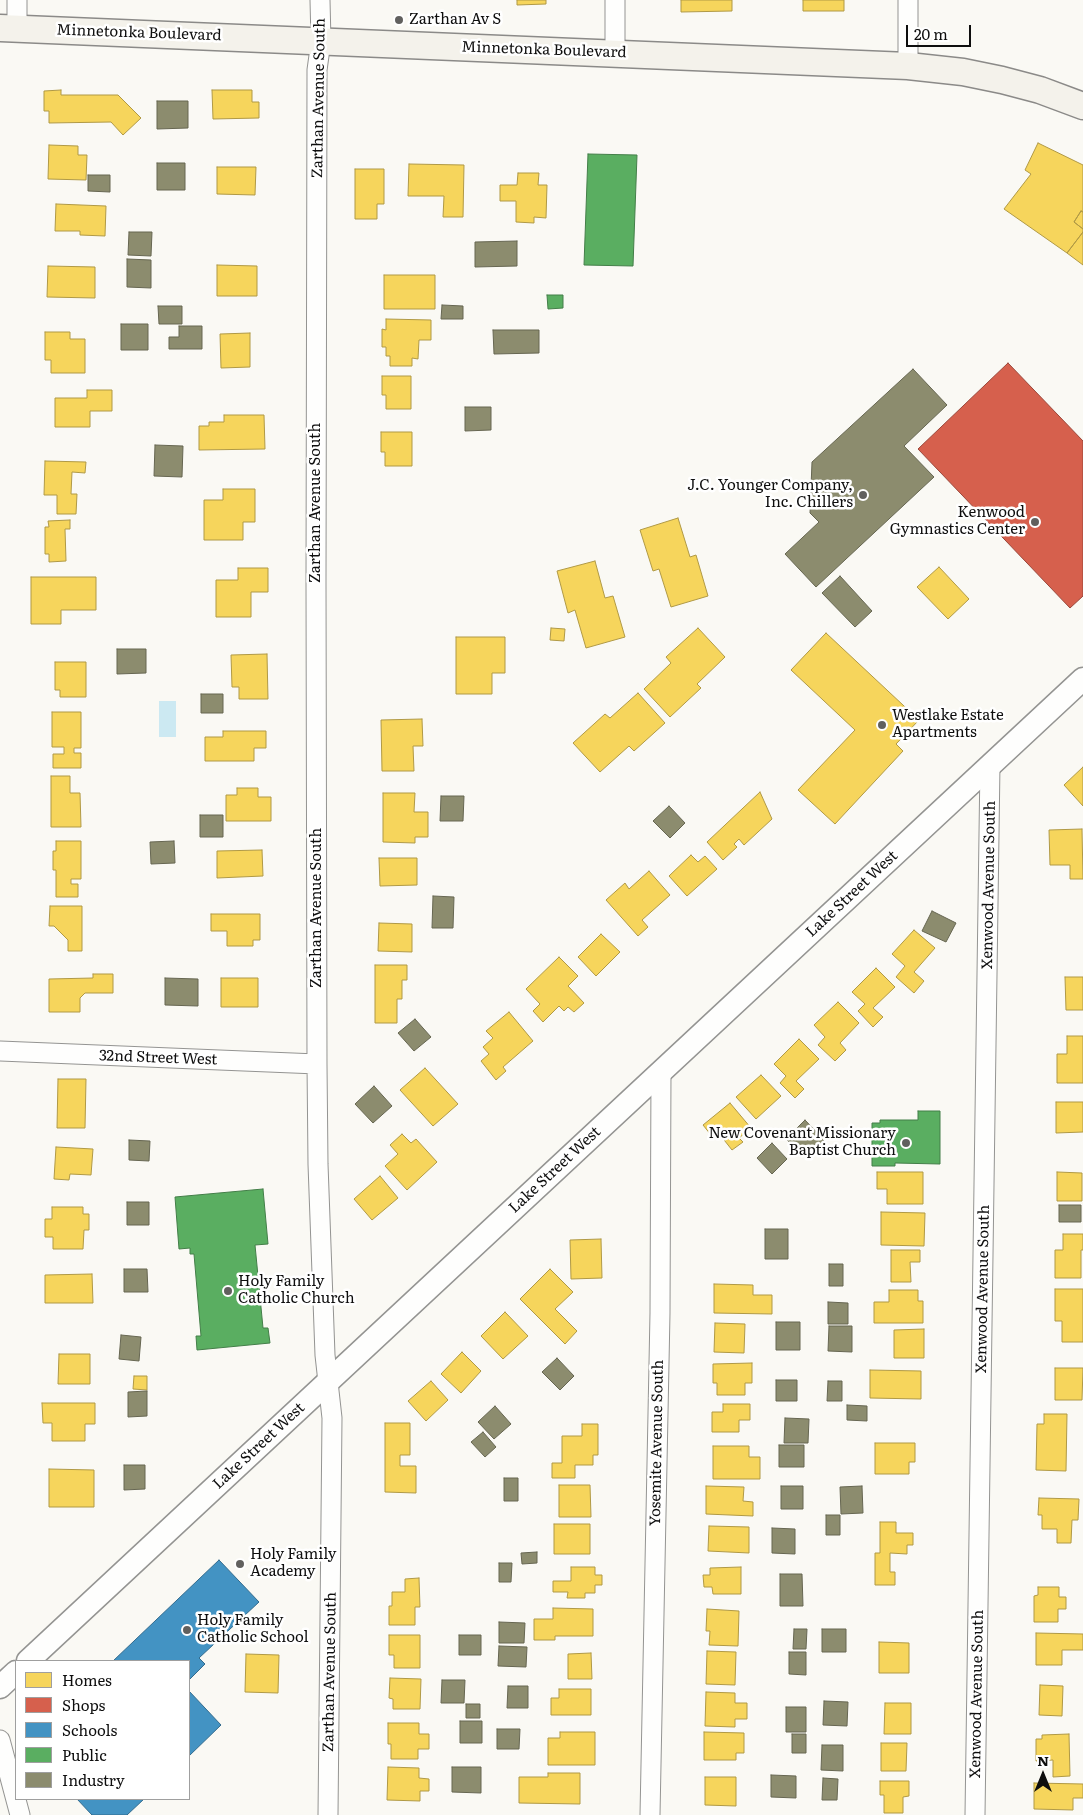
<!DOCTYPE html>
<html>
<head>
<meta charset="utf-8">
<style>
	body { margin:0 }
	#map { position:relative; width:1083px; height:1815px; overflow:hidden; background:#faf9f4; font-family:Literata,serif }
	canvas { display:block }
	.legend { position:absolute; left:15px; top:1660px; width:175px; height:140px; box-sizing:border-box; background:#fff; border:1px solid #9f9f9f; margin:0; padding:6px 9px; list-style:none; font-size:15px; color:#0e0e0e }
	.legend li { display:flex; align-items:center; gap:10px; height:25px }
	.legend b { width:25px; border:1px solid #9f9f9f }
	.north { position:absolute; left:1018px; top:1750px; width:50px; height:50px; -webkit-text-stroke:4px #fff; paint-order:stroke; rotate:0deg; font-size:14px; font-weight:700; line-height:20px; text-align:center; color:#0e0e0e }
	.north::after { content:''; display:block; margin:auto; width:18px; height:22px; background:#0e0e0e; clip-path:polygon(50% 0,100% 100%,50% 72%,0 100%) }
	.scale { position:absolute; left:906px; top:25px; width:65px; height:22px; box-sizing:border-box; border:2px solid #0e0e0e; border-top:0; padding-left:6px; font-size:15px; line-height:18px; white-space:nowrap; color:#0e0e0e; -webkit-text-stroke:4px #fff; paint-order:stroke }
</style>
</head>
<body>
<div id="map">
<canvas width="1083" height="1815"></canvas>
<ul class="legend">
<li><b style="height:14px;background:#f6d55c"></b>Homes</li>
<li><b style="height:14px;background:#d6604d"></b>Shops</li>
<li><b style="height:14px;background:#4393c3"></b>Schools</li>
<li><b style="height:14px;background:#5aae61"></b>Public</li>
<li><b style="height:14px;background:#8c8c6e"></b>Industry</li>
</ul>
<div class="north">N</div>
<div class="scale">20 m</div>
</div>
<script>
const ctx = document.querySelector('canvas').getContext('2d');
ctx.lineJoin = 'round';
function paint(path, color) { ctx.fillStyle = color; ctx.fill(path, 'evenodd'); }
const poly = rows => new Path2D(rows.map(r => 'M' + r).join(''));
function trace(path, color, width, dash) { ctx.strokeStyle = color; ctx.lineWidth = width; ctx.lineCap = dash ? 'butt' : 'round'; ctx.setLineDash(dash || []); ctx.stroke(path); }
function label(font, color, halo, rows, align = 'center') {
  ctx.font = font + ' Literata,serif'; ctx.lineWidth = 5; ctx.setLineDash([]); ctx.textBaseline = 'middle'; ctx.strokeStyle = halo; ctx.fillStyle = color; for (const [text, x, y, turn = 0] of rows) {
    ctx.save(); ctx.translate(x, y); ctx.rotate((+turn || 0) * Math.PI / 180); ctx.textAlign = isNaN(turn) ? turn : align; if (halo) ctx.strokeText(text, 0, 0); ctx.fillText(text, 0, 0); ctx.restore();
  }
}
const water = poly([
	[159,701,176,701,176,737,159,737]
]);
const homes = poly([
	[517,0,546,0,546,4,517,5,517,0],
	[681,0,732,0,732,11,681,12,681,0],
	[803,0,844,0,844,11,803,11,803,0],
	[61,90,61,95,118,95,141,118,123,135,111,122,49,123,49,111,44,111,44,91,61,90],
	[212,90,252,90,252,102,259,102,259,118,213,119,212,90],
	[1038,143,1083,165,1083,212,1081,211,1074,222,1083,229,1083,232,1067,253,1004,209,1031,174,1025,170,1038,143],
	[49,145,78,146,78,155,87,155,86,180,48,179,49,145],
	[409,164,464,165,463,217,443,217,444,196,408,196,409,164],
	[217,167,256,167,255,195,217,194,217,167],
	[355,169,384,169,384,204,377,204,377,219,355,219,355,169],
	[518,173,539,173,538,185,547,185,546,218,534,217,534,223,516,222,516,201,500,201,500,185,517,185,518,173],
	[56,204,106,206,105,236,80,235,80,231,55,231,56,204],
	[1081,211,1083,212,1083,229,1074,222,1081,211],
	[1083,232,1083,265,1067,253,1083,232],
	[217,265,257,266,257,296,217,296,217,265],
	[48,266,95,267,95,298,47,297,48,266],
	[384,275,435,275,435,309,384,309,384,275],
	[386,319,431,320,431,340,419,340,418,359,412,358,412,366,390,366,390,356,386,356,386,347,382,347,382,329,386,330,386,319],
	[45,332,70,332,70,339,85,339,85,373,51,373,51,360,45,360,45,332],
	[250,333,250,367,221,368,220,334,250,333],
	[382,376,411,376,411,409,386,409,386,395,382,395,382,376],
	[87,390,112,390,112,411,90,411,90,427,55,427,55,398,87,398,87,390],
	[224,415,264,415,265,449,199,450,199,426,209,426,209,422,224,422,224,415],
	[381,432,412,432,412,466,385,466,385,452,381,452,381,432],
	[45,461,86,462,85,473,72,472,71,494,77,494,76,514,57,514,57,495,44,495,45,461],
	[223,489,255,489,255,522,243,522,243,540,204,540,204,500,223,500,223,489],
	[678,518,690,557,696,555,708,596,671,607,659,569,653,571,640,530,678,518],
	[70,520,70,529,65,529,66,561,49,562,49,554,45,554,45,527,49,527,48,521,70,520],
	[595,561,605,598,613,596,625,637,586,648,575,610,568,613,557,571,595,561],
	[939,567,969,599,948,619,917,587,939,567],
	[238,568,268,568,268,592,251,592,251,617,216,617,216,580,238,580,238,568],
	[31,577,96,577,96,610,61,610,61,624,31,624,31,577],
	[551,628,565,629,564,641,550,640,551,628],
	[698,628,725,657,697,684,701,688,670,717,644,689,671,663,666,657,698,628],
	[826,633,919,720,896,744,903,751,835,824,798,790,855,730,791,670,826,633],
	[456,637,505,637,505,673,492,673,492,694,456,694,456,637],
	[267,654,268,699,239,699,239,687,232,687,231,655,267,654],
	[55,662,86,662,86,697,60,697,60,690,55,690,55,662],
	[638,693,665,723,634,751,629,746,600,772,573,743,605,714,610,718,638,693],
	[52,712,81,712,81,748,74,748,74,753,81,753,81,768,53,768,53,754,64,754,64,747,52,747,52,712],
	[422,719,423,746,413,746,414,771,382,771,381,720,422,719],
	[223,731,266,731,266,748,254,748,254,761,205,761,205,737,223,737,223,731],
	[1083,767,1083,806,1064,785,1083,767],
	[51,776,70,776,70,793,80,793,81,827,51,827,51,776],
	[237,788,258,788,258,797,271,797,271,821,226,821,226,795,237,795,237,788],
	[760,792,772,819,744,845,739,839,734,844,737,847,723,860,707,842,760,792],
	[383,793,415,793,414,812,428,812,428,837,415,837,415,843,383,842,383,793],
	[1082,829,1083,879,1070,879,1070,865,1050,865,1049,830,1082,829],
	[56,841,81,841,81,879,71,879,71,884,78,884,78,897,56,897,56,870,53,870,53,851,56,851,56,841],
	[262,850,263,876,217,878,217,851,262,850],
	[691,855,698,862,705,856,717,869,687,896,669,876,691,855],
	[379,858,417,858,417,885,380,886,379,858],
	[649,871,670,895,642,920,648,927,638,936,606,900,625,883,629,889,649,871],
	[50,906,82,906,82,951,68,951,68,940,54,926,49,926,50,906],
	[211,914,260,914,260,940,253,940,253,946,227,946,227,931,211,931,211,914],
	[379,923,412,924,412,952,378,951,379,923],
	[914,930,935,948,914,972,924,981,914,993,896,977,905,966,892,954,914,930],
	[601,934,620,952,596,976,578,957,601,934],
	[559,957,578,976,568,986,584,1003,574,1012,568,1007,564,1011,559,1006,543,1022,533,1011,540,1004,526,989,559,957],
	[375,965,407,965,407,980,402,980,402,999,397,999,397,1023,375,1023,375,965],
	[876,968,895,987,873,1008,883,1017,873,1027,858,1011,865,1004,852,992,876,968],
	[93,974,113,974,113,993,85,993,80,998,80,1012,49,1012,49,979,93,978,93,974],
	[1065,977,1083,977,1083,1010,1066,1010,1065,977],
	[221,978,258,978,258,1007,221,1007,221,978],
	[838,1002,859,1023,840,1043,846,1050,835,1061,818,1045,825,1037,814,1025,838,1002],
	[509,1012,533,1041,503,1067,506,1071,496,1080,481,1061,489,1054,483,1047,493,1038,486,1031,509,1012],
	[1067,1036,1083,1036,1083,1083,1057,1083,1057,1054,1067,1054,1067,1036],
	[799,1039,819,1059,796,1081,804,1089,795,1098,780,1083,786,1076,774,1064,799,1039],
	[425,1068,458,1104,433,1126,400,1090,425,1068],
	[761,1075,781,1096,756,1119,736,1097,761,1075],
	[58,1079,86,1079,85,1128,57,1128,58,1079],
	[1056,1102,1083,1102,1083,1132,1056,1133,1056,1102],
	[730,1103,751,1128,739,1138,743,1142,732,1150,717,1131,711,1135,703,1125,730,1103],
	[402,1134,411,1143,416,1139,437,1162,407,1190,385,1166,398,1154,390,1145,402,1134],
	[56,1147,93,1149,91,1175,70,1174,69,1180,54,1179,56,1147],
	[877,1172,923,1172,923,1204,887,1204,887,1189,877,1189,877,1172],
	[1057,1172,1082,1173,1082,1201,1057,1201,1057,1172],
	[380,1176,398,1198,372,1220,354,1199,380,1176],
	[52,1207,83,1207,83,1214,89,1214,89,1230,84,1230,83,1249,53,1249,53,1237,45,1237,45,1219,52,1219,52,1207],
	[881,1212,925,1213,924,1246,881,1245,881,1212],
	[1063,1234,1083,1234,1083,1250,1081,1250,1081,1278,1055,1278,1055,1250,1063,1250,1063,1234],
	[601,1239,602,1278,571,1279,570,1240,601,1239],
	[891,1250,920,1250,920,1262,910,1262,911,1282,891,1282,891,1250],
	[550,1269,573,1292,555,1309,577,1331,565,1344,520,1299,550,1269],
	[92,1274,93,1303,45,1303,45,1275,92,1274],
	[714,1284,753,1285,753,1295,772,1295,772,1314,714,1313,714,1284],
	[1055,1289,1083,1289,1083,1342,1062,1342,1062,1321,1055,1321,1055,1289],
	[889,1290,918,1290,918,1301,923,1301,923,1323,874,1323,874,1302,889,1302,889,1290],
	[505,1312,528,1336,503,1359,481,1336,505,1312],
	[715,1323,745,1324,744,1353,714,1352,715,1323],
	[924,1329,924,1358,894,1358,894,1330,924,1329],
	[462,1352,481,1371,461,1393,441,1374,462,1352],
	[59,1354,90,1354,90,1384,58,1384,59,1354],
	[752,1363,752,1383,745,1383,745,1395,717,1395,717,1383,713,1383,713,1364,752,1363],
	[1055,1368,1083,1368,1082,1400,1055,1400,1055,1368],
	[870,1370,921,1371,921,1399,870,1398,870,1370],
	[134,1376,147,1376,147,1390,133,1389,134,1376],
	[431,1381,448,1400,426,1421,408,1401,431,1381],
	[42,1403,95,1403,95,1424,85,1424,85,1441,52,1441,52,1423,43,1423,42,1403],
	[723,1404,750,1404,750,1420,739,1420,739,1432,712,1432,712,1412,723,1412,723,1404],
	[1044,1414,1067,1414,1066,1471,1036,1470,1037,1424,1044,1424,1044,1414],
	[385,1423,410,1423,410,1455,400,1455,400,1466,416,1466,416,1493,385,1492,385,1423],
	[582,1424,598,1424,598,1455,593,1455,593,1465,575,1465,575,1478,552,1478,552,1463,562,1463,562,1436,582,1436,582,1424],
	[875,1443,915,1443,915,1462,909,1462,909,1474,875,1474,875,1443],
	[713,1446,749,1446,749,1457,760,1457,760,1479,713,1479,713,1446],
	[49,1469,94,1470,94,1507,49,1507,49,1469],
	[559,1485,590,1485,591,1517,559,1517,559,1485],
	[706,1486,744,1487,743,1501,753,1502,753,1516,706,1514,706,1486],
	[1039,1498,1079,1499,1078,1520,1072,1520,1071,1543,1057,1543,1057,1529,1042,1529,1042,1515,1038,1515,1039,1498],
	[880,1522,896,1522,896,1533,913,1533,913,1545,907,1545,907,1554,890,1553,890,1572,895,1572,895,1585,875,1585,875,1553,880,1553,880,1522],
	[554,1524,590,1524,590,1554,554,1554,554,1524],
	[709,1526,749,1527,749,1553,708,1551,709,1526],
	[571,1567,595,1567,595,1575,602,1575,602,1585,595,1585,595,1593,585,1593,585,1598,567,1598,568,1592,553,1592,553,1581,571,1581,571,1567],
	[741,1567,741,1594,713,1594,712,1587,704,1587,703,1575,710,1575,710,1568,741,1567],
	[419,1578,420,1607,415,1607,415,1625,389,1625,389,1606,392,1606,392,1592,405,1592,405,1579,419,1578],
	[1038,1587,1059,1587,1059,1597,1066,1597,1066,1609,1058,1609,1058,1622,1034,1622,1034,1596,1038,1595,1038,1587],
	[553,1608,593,1609,593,1636,555,1636,555,1640,534,1640,534,1619,553,1619,553,1608],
	[707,1609,739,1611,738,1646,709,1645,710,1631,706,1631,707,1609],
	[1036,1633,1083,1634,1083,1650,1062,1650,1062,1665,1036,1665,1036,1633],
	[389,1635,420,1635,420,1668,394,1668,394,1655,389,1655,389,1635],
	[879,1642,909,1643,909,1673,879,1673,879,1642],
	[707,1651,736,1652,735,1685,706,1684,707,1651],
	[591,1653,592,1679,568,1679,568,1654,591,1653],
	[246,1654,279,1655,278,1693,245,1692,246,1654],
	[390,1678,421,1679,420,1709,393,1709,393,1699,389,1698,390,1678],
	[1040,1685,1063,1686,1062,1716,1039,1715,1040,1685],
	[559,1689,591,1689,591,1715,551,1715,551,1698,559,1698,559,1689],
	[706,1692,735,1693,735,1703,747,1703,747,1719,735,1719,735,1727,705,1726,706,1692],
	[885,1703,911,1703,911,1734,884,1734,885,1703],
	[388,1723,419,1723,419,1734,429,1734,429,1749,418,1749,418,1759,391,1759,391,1744,388,1744,388,1723],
	[560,1732,595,1732,595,1765,548,1765,548,1738,560,1738,560,1732],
	[704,1732,744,1733,744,1753,736,1753,736,1760,704,1760,704,1732],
	[1069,1734,1070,1776,1053,1777,1053,1760,1036,1761,1036,1739,1042,1739,1042,1735,1069,1734],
	[881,1743,907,1743,906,1771,881,1771,881,1743],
	[388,1767,419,1768,419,1778,429,1779,429,1791,420,1791,420,1801,387,1800,388,1767],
	[548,1773,580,1773,580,1804,519,1803,519,1777,548,1777,548,1773],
	[705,1777,736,1777,736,1806,705,1805,705,1777],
	[880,1781,909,1781,909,1796,903,1797,903,1813,884,1813,884,1795,880,1795,880,1781],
	[1034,1783,1083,1784,1083,1798,1073,1798,1073,1810,1034,1809,1034,1783]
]);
const shops = poly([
	[1008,363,1083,441,1083,596,1070,608,918,449,1008,363]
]);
const schools = poly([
	[219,1560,259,1602,199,1658,205,1664,189,1680,189,1661,113,1661,219,1560],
	[189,1691,221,1725,189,1756,189,1691],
	[77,1799,144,1799,127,1815,92,1815,77,1799]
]);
const public = poly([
	[588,154,637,155,633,266,584,265,588,154],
	[547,295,563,295,563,308,548,309,547,295],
	[918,1111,940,1111,940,1164,895,1163,895,1166,872,1166,872,1123,880,1123,880,1120,918,1120,918,1111],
	[263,1189,268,1244,255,1245,263,1328,268,1328,270,1343,197,1350,196,1336,201,1336,194,1254,190,1254,190,1248,179,1249,175,1197,263,1189]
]);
const industry = poly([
	[157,101,188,101,188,128,157,129,157,101],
	[157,163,185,163,185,190,157,190,157,163],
	[88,175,110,175,110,192,88,191,88,175],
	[129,232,152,232,151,256,128,255,129,232],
	[517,241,517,266,475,267,475,242,517,241],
	[127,259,151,260,151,288,127,287,127,259],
	[442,305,463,306,463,319,441,319,442,305],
	[158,306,182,306,182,324,159,324,158,306],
	[121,324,148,324,148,350,121,350,121,324],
	[179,326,202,326,202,349,169,349,169,337,179,337,179,326],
	[493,330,539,330,539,353,494,354,493,330],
	[913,369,947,405,904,446,934,477,816,587,785,554,819,522,810,513,812,462,913,369],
	[465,407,491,407,491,430,465,431,465,407],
	[155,445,183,446,182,477,154,476,155,445],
	[840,576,872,611,855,627,822,593,840,576],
	[117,649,146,649,146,673,117,674,117,649],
	[201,694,223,694,223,713,201,713,201,694],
	[441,796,464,796,463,821,440,821,441,796],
	[669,806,685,823,670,838,653,821,669,806],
	[200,815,223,815,223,837,200,837,200,815],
	[174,841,175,863,151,864,150,842,174,841],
	[433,896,454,897,453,928,432,928,433,896],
	[932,911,956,923,946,942,922,931,932,911],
	[165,978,198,979,198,1006,165,1005,165,978],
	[415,1019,431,1037,414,1051,398,1033,415,1019],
	[374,1086,392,1106,373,1123,355,1104,374,1086],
	[805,1120,824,1140,806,1158,786,1139,805,1120],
	[129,1140,150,1141,149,1161,129,1160,129,1140],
	[772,1143,787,1159,772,1174,757,1158,772,1143],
	[127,1202,149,1202,149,1225,127,1225,127,1202],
	[1059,1205,1081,1205,1081,1222,1059,1222,1059,1205],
	[765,1229,788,1229,788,1259,765,1259,765,1229],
	[829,1264,843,1264,843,1286,829,1286,829,1264],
	[124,1269,147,1269,148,1292,124,1292,124,1269],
	[828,1302,848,1303,848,1324,828,1324,828,1302],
	[776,1322,800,1322,800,1350,776,1350,776,1322],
	[829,1326,852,1326,852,1352,828,1351,829,1326],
	[121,1335,141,1337,139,1361,119,1359,121,1335],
	[557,1358,574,1376,560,1390,542,1372,557,1358],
	[776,1380,797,1380,797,1401,776,1401,776,1380],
	[828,1381,842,1381,842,1401,827,1401,828,1381],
	[147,1391,147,1416,128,1417,128,1392,147,1391],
	[847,1405,867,1406,867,1421,847,1420,847,1405],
	[495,1406,511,1424,494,1439,478,1422,495,1406],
	[785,1418,809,1419,808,1443,784,1443,785,1418],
	[483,1432,496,1447,485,1457,471,1442,483,1432],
	[779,1445,804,1445,804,1467,779,1467,779,1445],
	[124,1465,145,1465,145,1489,124,1490,124,1465],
	[504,1478,518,1478,518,1501,504,1501,504,1478],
	[781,1486,803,1486,803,1509,781,1509,781,1486],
	[862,1486,863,1513,841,1514,840,1487,862,1486],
	[826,1515,840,1515,840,1535,826,1535,826,1515],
	[772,1528,795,1529,795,1554,772,1553,772,1528],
	[537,1552,537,1563,522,1564,521,1553,537,1552],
	[499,1563,512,1563,511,1582,499,1582,499,1563],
	[780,1574,802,1574,803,1606,780,1606,780,1574],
	[499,1622,525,1623,524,1643,499,1643,499,1622],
	[794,1629,807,1629,806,1649,793,1649,794,1629],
	[822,1629,846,1629,846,1652,822,1652,822,1629],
	[459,1635,481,1635,481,1655,459,1655,459,1635],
	[499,1646,527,1647,526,1667,498,1666,499,1646],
	[789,1652,806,1652,806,1675,789,1674,789,1652],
	[442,1680,465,1680,464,1703,441,1703,442,1680],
	[508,1686,528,1686,528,1708,507,1708,508,1686],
	[824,1701,848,1702,847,1726,823,1725,824,1701],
	[466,1704,480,1704,480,1718,466,1718,466,1704],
	[786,1707,806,1707,806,1732,786,1732,786,1707],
	[460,1721,482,1721,482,1743,460,1743,460,1721],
	[497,1729,520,1729,519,1749,497,1749,497,1729],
	[792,1734,806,1734,806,1753,792,1753,792,1734],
	[822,1745,843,1745,843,1771,821,1770,822,1745],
	[452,1767,481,1767,481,1793,452,1792,452,1767],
	[771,1775,796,1776,796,1798,771,1797,771,1775],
	[823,1778,838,1779,837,1800,822,1800,823,1778]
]);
const minor = poly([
	[17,0,17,28],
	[320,0,321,41,317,70,316,581,317,1064,318,1164,325,1355,332,1418,328,1815],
	[615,0,615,53],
	[908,66,908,0],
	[0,1051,317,1064],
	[0,1740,20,1815],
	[650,1815,660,1313,661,1071],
	[975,1815,990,764]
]);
const tertiary = poly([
	[28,1661,1083,679],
	[0,1687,16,1672]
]);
const secondary = poly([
	[0,28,908,66,963,72,1002,80,1040,90,1083,106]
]);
const markers = [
	[399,20,5,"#61605e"],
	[863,495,5,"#61605e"],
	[1035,522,5,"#61605e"],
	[882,725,5,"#61605e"],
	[906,1143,5,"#61605e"],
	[228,1291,5,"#61605e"],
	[240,1564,5,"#61605e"],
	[187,1630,5,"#61605e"]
];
const poiNames = [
	["Zarthan Av S",409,20],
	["J.C. Younger Company,",853,486,"right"],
	["Inc. Chillers",853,503,"right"],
	["Kenwood",1025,513,"right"],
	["Gymnastics Center",1025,530,"right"],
	["Westlake Estate",892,716],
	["Apartments",892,733],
	["New Covenant Missionary",896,1134,"right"],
	["Baptist Church",896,1151,"right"],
	["Holy Family",238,1282],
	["Catholic Church",238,1299],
	["Holy Family",250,1555],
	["Academy",250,1572],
	["Holy Family",197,1621],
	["Catholic School",197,1638]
];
const streetNames = [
	["Minnetonka Boulevard",139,33,2],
	["Minnetonka Boulevard",544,50,2],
	["Zarthan Avenue South",319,98,-89],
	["Zarthan Avenue South",316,503,-90],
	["Xenwood Avenue South",989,885,-89],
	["Lake Street West",852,894,-43],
	["Zarthan Avenue South",317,908,-90],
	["32nd Street West",158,1058,2],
	["Lake Street West",555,1170,-43],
	["Xenwood Avenue South",983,1289,-89],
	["Yosemite Avenue South",657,1443,-89],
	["Lake Street West",259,1446,-43],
	["Zarthan Avenue South",330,1672,-89],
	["Xenwood Avenue South",977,1694,-89]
];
paint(water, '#cce9f2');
paint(homes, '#f6d55c');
trace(homes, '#b09945', 1);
paint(shops, '#d6604d');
trace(shops, '#9a473a', 1);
paint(schools, '#4393c3');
trace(schools, '#336b8d', 1);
paint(public, '#5aae61');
trace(public, '#437e48', 1);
paint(industry, '#8c8c6e');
trace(industry, '#666651', 1);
trace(minor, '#949492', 21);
trace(tertiary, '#949492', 25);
trace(secondary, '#8b8a88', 29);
trace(minor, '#fefefd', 19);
trace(tertiary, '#fefefd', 22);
trace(secondary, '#f4f2eb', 26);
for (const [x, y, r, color] of markers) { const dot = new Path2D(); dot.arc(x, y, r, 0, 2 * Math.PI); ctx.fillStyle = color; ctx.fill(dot); trace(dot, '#fff', 2); }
label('15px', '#0e0e0e', '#fff', poiNames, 'left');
label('15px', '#0e0e0e', '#fff', streetNames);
</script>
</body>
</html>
